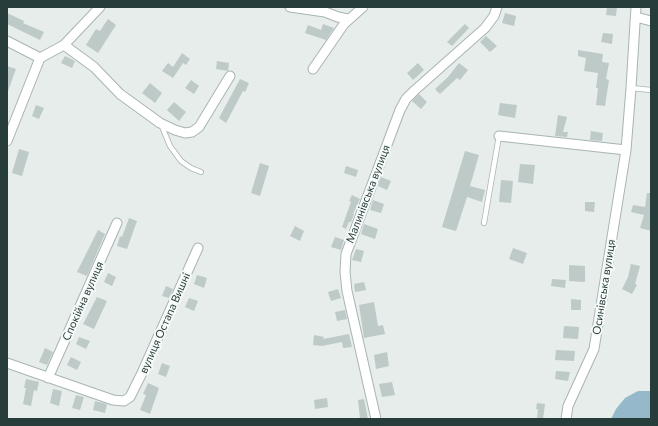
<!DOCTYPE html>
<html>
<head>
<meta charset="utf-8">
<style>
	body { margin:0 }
	#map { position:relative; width:658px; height:426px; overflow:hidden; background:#e6edeb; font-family:Commissioner,sans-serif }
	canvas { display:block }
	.frame { position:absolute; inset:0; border:8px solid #273d3b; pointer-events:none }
</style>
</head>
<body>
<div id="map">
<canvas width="658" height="426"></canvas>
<div class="frame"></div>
</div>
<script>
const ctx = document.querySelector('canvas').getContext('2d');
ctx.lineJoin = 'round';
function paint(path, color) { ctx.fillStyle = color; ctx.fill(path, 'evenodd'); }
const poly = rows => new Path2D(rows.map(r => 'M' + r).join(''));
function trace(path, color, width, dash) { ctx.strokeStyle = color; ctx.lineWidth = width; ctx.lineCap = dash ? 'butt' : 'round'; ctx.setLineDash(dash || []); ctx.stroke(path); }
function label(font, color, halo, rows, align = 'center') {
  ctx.font = font + ' Commissioner,sans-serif'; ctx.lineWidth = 4; ctx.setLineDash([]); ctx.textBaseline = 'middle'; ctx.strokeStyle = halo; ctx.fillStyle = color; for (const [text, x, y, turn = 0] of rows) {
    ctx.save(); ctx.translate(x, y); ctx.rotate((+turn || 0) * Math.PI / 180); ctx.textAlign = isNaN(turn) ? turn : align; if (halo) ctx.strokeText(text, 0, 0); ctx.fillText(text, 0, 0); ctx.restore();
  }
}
const water = poly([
	[638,391,651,391,651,419,611,419,616,409,625,398]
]);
const building = poly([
	[607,7,617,7,616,16,606,15],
	[7,13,24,21,23,23,44,32,40,40,7,24],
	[505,13,516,16,514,26,502,23],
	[108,19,116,25,98,53,86,45,96,29,100,31],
	[323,24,334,28,326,40,305,33,308,25,321,30],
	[465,24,469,28,452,46,447,42],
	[603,33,613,34,612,44,601,42],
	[486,36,497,46,490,52,480,42],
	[578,50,603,54,602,62,609,63,606,79,609,80,605,106,596,105,598,88,596,88,598,73,584,71,586,58,578,56],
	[182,53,190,59,186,65,183,63,173,78,162,71,168,63,173,67],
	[65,56,75,61,72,68,61,63],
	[217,61,229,63,228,71,216,69],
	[418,63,424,70,413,80,407,73],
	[459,63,468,70,460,80,457,78,440,94,435,89,448,77],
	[7,66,16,69,8,91,7,91],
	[240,79,249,83,245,92,243,91,226,123,219,118],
	[191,80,199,86,194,94,185,88],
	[150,83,162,93,155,103,142,93],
	[419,94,427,102,421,109,412,101],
	[174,102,186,112,179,121,167,110],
	[500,103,517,105,515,118,498,115],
	[36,105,44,108,39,119,32,116],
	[558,115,567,117,563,132,568,132,567,137,555,136],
	[591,131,603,133,602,141,590,140],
	[19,149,29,152,22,176,12,173],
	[465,151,479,155,470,186,485,190,482,202,467,197,456,231,442,227],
	[260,163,269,166,260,196,251,193],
	[520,164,535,165,533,184,518,182],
	[346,166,358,170,356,177,344,173],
	[381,177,391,181,387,190,378,186],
	[501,180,513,181,511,203,499,202],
	[647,193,651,193,651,231,640,228,644,215,631,212,633,205,645,207],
	[352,195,360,199,353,214,354,214,351,222,349,222,346,229,342,227,351,202,349,201],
	[373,200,384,204,381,213,370,210],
	[585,202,595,202,594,212,585,211],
	[129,218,137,221,127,249,117,246,120,236,122,237],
	[364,224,378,229,375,239,361,234],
	[295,226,304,231,300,241,290,236],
	[98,230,105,234,87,276,77,272],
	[335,237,344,240,341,250,331,247],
	[513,248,527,253,523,264,509,259],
	[356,249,364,251,361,262,352,260],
	[631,264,640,266,635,284,637,285,632,294,622,289,628,277],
	[569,265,585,266,585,282,569,281],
	[108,273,116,277,112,286,104,282],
	[197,275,207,278,204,288,194,284],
	[552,279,566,280,565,288,551,286],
	[364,282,366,290,355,292,354,284],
	[166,286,173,289,169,298,162,296],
	[338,289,341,298,331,301,328,292],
	[97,297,107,301,94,329,83,324],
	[189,298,198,301,194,311,185,307],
	[571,299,581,300,581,310,571,310],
	[374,302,378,326,383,325,385,334,364,338,359,305],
	[345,310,347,319,337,321,335,312],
	[564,326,579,327,578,339,563,338],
	[349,334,352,347,343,348,342,342,322,346,313,345,314,335,324,337,323,339],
	[79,337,90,341,86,349,76,344],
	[45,348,53,352,47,365,39,362],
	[556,350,575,351,574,361,555,360],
	[387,352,389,366,376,369,374,355],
	[71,357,81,362,77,370,67,365],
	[162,363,170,366,166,377,158,374],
	[556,371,570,372,568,381,555,379],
	[26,379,39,382,37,391,34,390,31,406,23,404,26,388,24,388],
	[392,382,395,395,382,397,379,384],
	[148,383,159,388,150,414,140,410,146,395,143,394],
	[53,389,62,391,59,406,50,403],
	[76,395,84,397,80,410,72,408],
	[327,398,328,407,315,409,314,400],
	[364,399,368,419,360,419,358,400],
	[95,401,107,404,105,413,93,410],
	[537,403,545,404,543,419,537,419,538,409,536,409]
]);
const service = poly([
	[631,88,651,90],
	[161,124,170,146,181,161,191,168,201,172],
	[484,223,499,136]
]);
const minor = poly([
	[290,7,325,12,338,17,348,19],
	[636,17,651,21],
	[7,41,40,58],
	[64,45,94,67,120,94,160,123,175,130,185,133,192,132,199,127,230,76],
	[313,69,344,24,363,7],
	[499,136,626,150],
	[7,141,40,58,64,45,100,7],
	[7,363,113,400,124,401,130,397,141,375,198,248],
	[48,378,117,223],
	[376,419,347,291,345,272,346,254,400,110,406,99,415,90,485,28,494,16,497,7],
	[566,419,568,406,594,349,626,150,631,88,636,7]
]);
const streetNames = [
	["Малинівська вулиця",368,194,-69],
	["Осинівська вулиця",604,287,-81],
	["Спокійна вулиця",83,301,-66],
	["вулиця Остапа Вишні",165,323,-66]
];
paint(water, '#95b8cb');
paint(building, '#becac8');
trace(service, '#a9b5b3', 6);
trace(minor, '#a9b5b3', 11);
trace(service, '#fff', 4.5);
trace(minor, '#fff', 9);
label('11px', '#273d3b', '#f6faf9', streetNames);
</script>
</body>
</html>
